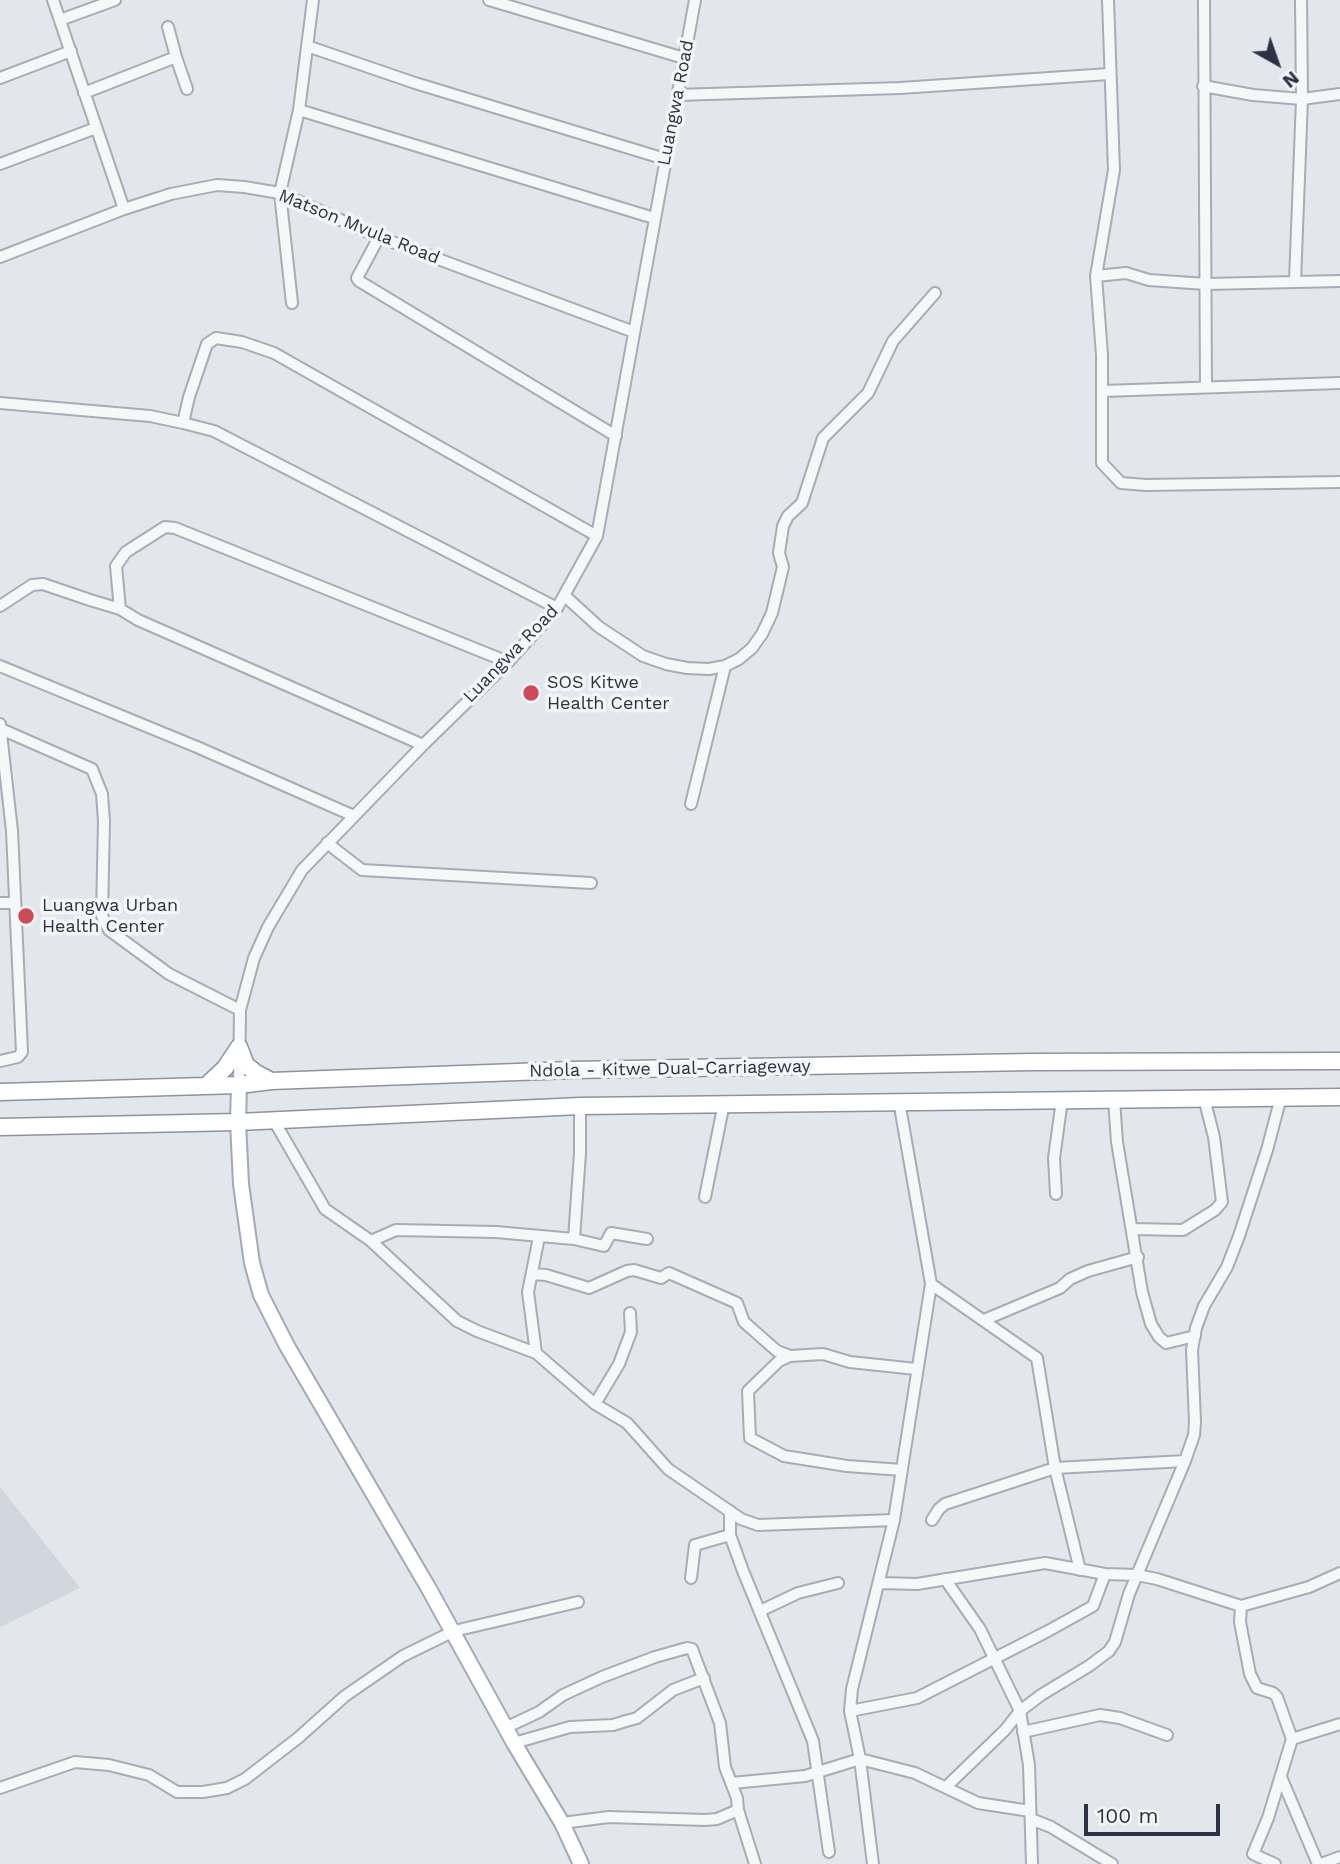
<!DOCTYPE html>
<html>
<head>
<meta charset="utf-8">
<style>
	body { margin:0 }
	#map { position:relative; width:1340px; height:1864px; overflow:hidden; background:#e3e6eb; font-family:"Work Sans",sans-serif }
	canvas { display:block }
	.north { position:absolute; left:1242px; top:28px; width:70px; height:70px; -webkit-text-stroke:5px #f3f5f8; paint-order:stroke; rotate:140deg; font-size:19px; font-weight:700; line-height:28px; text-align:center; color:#2b3243 }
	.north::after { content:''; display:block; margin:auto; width:24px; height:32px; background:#2b3243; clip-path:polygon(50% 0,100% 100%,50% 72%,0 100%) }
	.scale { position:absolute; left:1084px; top:1804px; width:136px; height:32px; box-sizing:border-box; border:4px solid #2b3243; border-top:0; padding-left:9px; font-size:21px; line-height:24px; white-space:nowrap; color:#2b3243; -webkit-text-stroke:5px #f3f5f8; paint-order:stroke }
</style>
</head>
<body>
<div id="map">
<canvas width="1340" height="1864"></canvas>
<div class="north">N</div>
<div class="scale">100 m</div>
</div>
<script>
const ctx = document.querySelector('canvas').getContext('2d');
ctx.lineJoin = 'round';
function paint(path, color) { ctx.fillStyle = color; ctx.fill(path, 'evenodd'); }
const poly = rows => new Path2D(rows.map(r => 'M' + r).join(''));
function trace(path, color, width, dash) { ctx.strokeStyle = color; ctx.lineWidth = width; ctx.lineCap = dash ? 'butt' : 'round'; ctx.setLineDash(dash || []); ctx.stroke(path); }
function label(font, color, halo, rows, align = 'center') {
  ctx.font = font + ' "Work Sans",sans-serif'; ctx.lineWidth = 7; ctx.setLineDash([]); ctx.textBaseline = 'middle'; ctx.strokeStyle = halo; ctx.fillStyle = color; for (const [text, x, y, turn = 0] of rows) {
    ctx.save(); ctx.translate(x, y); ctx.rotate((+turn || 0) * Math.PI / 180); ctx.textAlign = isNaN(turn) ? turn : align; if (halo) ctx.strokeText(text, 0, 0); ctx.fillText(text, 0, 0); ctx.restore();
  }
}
const built = poly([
	[0,1487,80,1588,0,1627]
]);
const minor = poly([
	[53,0,124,209],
	[489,0,684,58],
	[1108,0,1114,170,1096,276,1102,355,1102,463,1121,483,1146,485,1340,482],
	[1204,0,1206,387],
	[60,20,115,0],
	[307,46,415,83,665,159],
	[176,57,187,89],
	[0,78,71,51],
	[1203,86,1253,95,1302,99,1340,94],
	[84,93,176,57,168,27],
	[677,95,900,88,1109,74],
	[299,110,654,218],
	[0,164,96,128],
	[379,237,357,278,359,281,616,436],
	[0,257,124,209,171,194,217,185,244,187,280,193,379,237,634,332],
	[1096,276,1126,273,1149,280,1206,284,1340,281],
	[1295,281,1302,99,1301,0],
	[292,303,280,193,299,110,313,0],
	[1103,391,1340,383],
	[0,403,150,416,183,423],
	[565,596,599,627,643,656,666,664,687,668,709,669,725,666,691,804],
	[0,606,32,585,43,584,90,600,120,609,138,620,423,745],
	[557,608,214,431,183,423,189,397,207,344,216,338,242,342,274,353,597,536],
	[120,609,116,566,126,552,165,527,175,528,508,662],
	[0,666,197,747,354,816],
	[725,666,739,659,752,648,762,634,772,613,783,567,779,553,783,526,788,516,802,503,823,438,868,393,893,341,935,293],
	[0,724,12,831,22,1052,18,1057,0,1061],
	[1,729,92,769,102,794,104,821,102,916,109,930,169,974,240,1010],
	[327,843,362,870,591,883],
	[0,903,15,903],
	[239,1085,240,1010,254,958,268,927,302,870,423,745,508,662,557,608,597,536,695,0],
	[1114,1100,1117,1142,1142,1292,1151,1324,1159,1337,1166,1343,1195,1336],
	[273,1119,325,1209,371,1241,457,1321,477,1331,536,1353,595,1404,627,1423,668,1469,741,1519,758,1525,894,1520],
	[1056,1194,1054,1158,1062,1100],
	[705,1197,724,1103],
	[1133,1229,1183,1230,1215,1210,1222,1202,1214,1137,1204,1098],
	[574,1239,580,1153,580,1106],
	[371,1241,396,1230,496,1232,574,1239,604,1246,611,1233,647,1239],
	[532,1274,546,1275,589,1288,627,1271,634,1270,661,1278,669,1273,737,1303,744,1322,777,1351,790,1356,823,1354,850,1362,916,1369],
	[931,1284,1037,1358,1055,1468,1080,1570],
	[984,1320,1060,1288,1070,1279,1088,1271,1138,1257],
	[536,1353,528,1292,539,1237],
	[790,1356,779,1361,748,1391,750,1438,784,1456,847,1466,902,1470],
	[595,1404,619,1364,631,1332,630,1313],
	[730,1511,730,1535,743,1571,813,1741,829,1852],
	[932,1520,939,1509,945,1504,1055,1468,1185,1461],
	[691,1578,695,1545,730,1535],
	[945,1579,980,1629,1020,1711,1029,1765,1032,1864],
	[880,1583,917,1584,1045,1563,1105,1574,1137,1575,1157,1579,1241,1606,1309,1587,1340,1573],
	[1241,1606,1240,1622,1250,1674,1257,1688,1273,1693,1277,1697,1292,1739,1268,1818,1253,1854,1275,1864],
	[760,1611,798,1593,838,1583],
	[850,1711,917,1698,1048,1631,1093,1606,1105,1574],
	[507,1727,539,1712,563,1695,602,1677,655,1657,687,1648,692,1649,720,1723,725,1767,737,1798,738,1810,717,1819,705,1820,609,1817,562,1823],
	[1023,1732,1100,1715,1120,1718,1167,1735],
	[1292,1739,1340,1724],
	[514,1743,570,1727,613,1725,626,1721,637,1718,673,1690,704,1678],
	[1281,1777,1318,1864],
	[732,1783,805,1776,860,1759,915,1773,978,1803,1030,1811],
	[946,1787,1005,1730,1020,1711,1041,1695,1089,1666,1109,1651,1115,1642,1129,1594,1185,1461,1194,1435,1195,1422,1192,1350,1196,1328,1204,1306,1227,1267,1239,1236,1267,1150,1281,1097],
	[0,1788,75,1762,109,1765,149,1775,177,1792,203,1792,227,1788,245,1779,298,1738,345,1696,403,1656,454,1631,578,1602],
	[738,1810,755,1864],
	[1031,1819,1051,1827,1112,1864],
	[873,1864,860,1759,850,1711,852,1689,894,1520,931,1284,899,1101],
	[1321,1864,1340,1857]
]);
const major = poly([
	[239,1085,238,1122,241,1184,252,1263,261,1295,287,1346,429,1589,514,1743,562,1823,581,1864]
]);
const highway = poly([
	[239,1047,246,1065,256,1073,271,1081],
	[207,1085,225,1068,239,1047],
	[0,1092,239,1085,271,1081,572,1070,1032,1062,1340,1061],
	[0,1127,238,1122,580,1106,1340,1097]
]);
const markers = [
	[531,693,9,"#cd4b58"],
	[26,916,9,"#cd4b58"]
];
const streetNames = [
	["Luangwa Road",676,103,-79],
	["Matson Mvula Road",359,227,22],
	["Luangwa Road",511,654,-46],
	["Ndola - Kitwe Dual-Carriageway",670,1069,-1]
];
const poiNames = [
	["SOS Kitwe",547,683],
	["Health Center",547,704],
	["Luangwa Urban",42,906],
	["Health Center",42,927]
];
paint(built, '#d1d5dd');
trace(minor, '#a8acb5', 14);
trace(major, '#a2a9b7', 18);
trace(highway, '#8b92a1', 19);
trace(minor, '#f6f7f9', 10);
trace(major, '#fff', 14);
trace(highway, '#fff', 16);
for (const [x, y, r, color] of markers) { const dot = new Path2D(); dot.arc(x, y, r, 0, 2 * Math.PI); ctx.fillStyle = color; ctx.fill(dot); trace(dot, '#f3f5f8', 2.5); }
label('18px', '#2b3243', '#f3f5f8', streetNames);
label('18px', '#2b3243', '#f3f5f8', poiNames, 'left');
</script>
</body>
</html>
